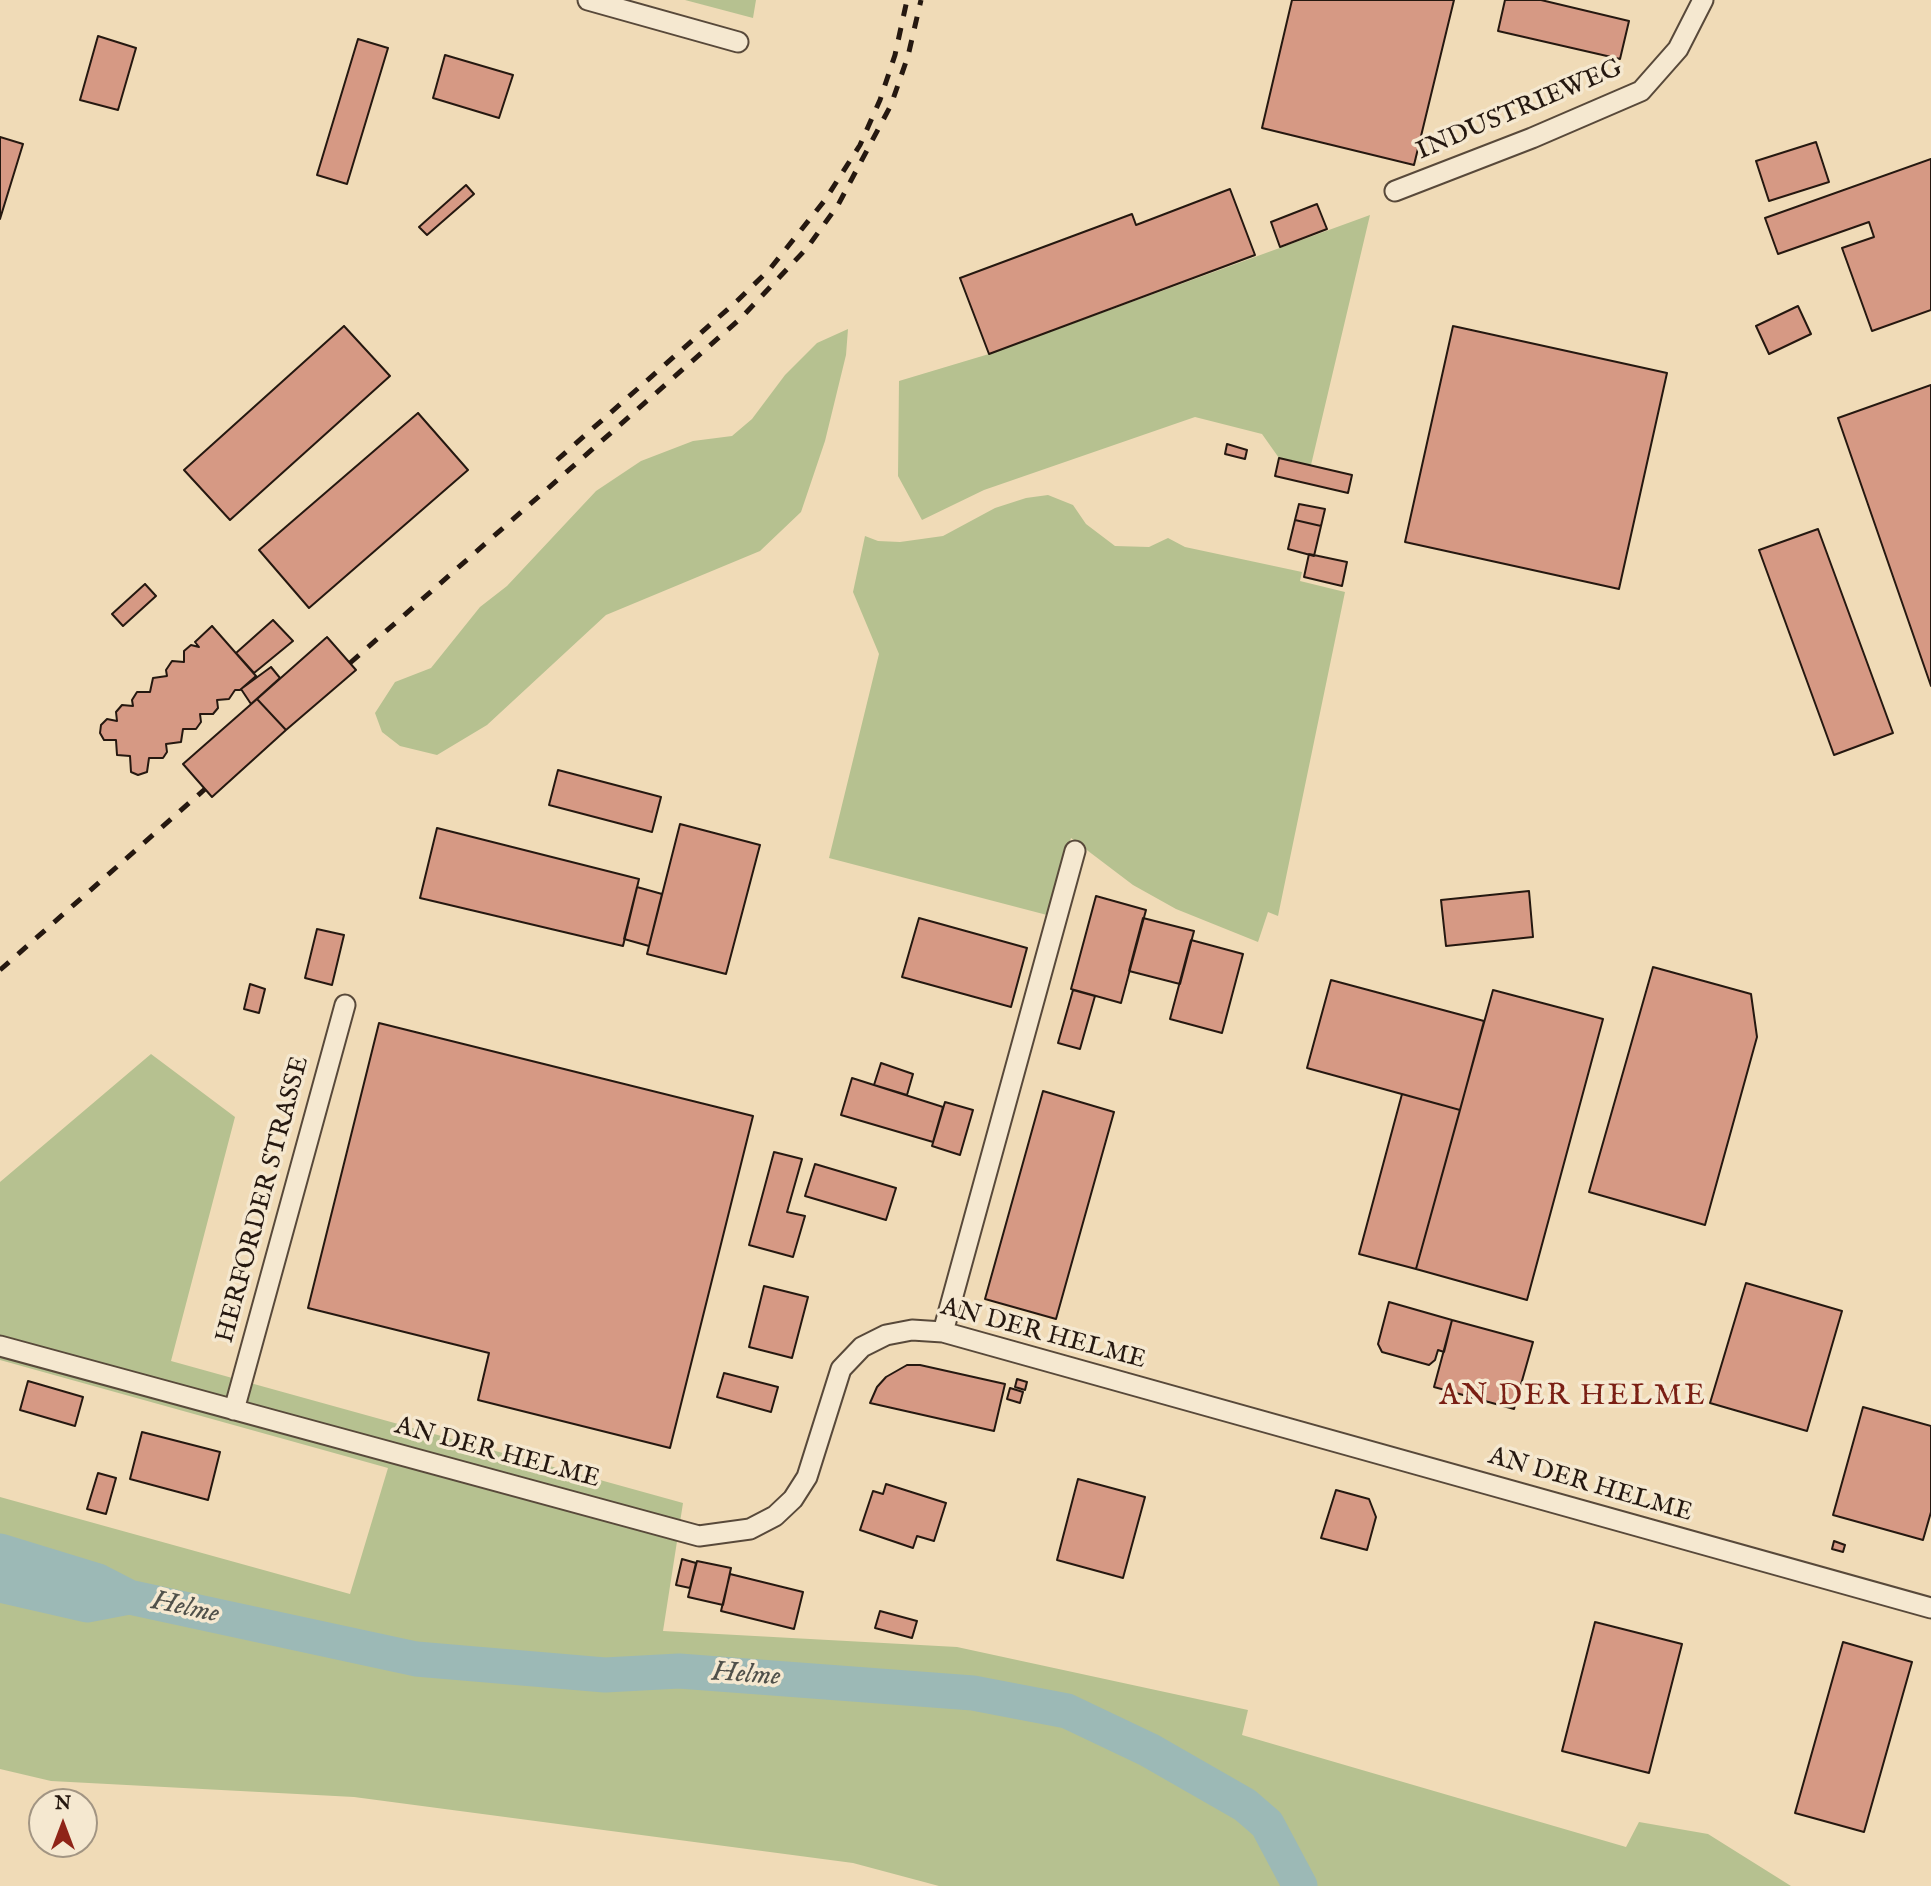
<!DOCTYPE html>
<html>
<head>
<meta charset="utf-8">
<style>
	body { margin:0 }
	#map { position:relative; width:1931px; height:1886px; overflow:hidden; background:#f0dbb7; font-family:"IM FELL English",serif }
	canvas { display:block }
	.north { position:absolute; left:28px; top:1788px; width:70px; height:70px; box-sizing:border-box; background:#f5e8d0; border:2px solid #a29583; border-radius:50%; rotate:0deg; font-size:19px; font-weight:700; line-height:28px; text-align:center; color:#251810 }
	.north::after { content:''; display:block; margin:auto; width:24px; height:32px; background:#8f2418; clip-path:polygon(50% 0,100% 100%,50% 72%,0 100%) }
</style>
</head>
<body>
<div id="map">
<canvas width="1931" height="1886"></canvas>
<div class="north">N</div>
</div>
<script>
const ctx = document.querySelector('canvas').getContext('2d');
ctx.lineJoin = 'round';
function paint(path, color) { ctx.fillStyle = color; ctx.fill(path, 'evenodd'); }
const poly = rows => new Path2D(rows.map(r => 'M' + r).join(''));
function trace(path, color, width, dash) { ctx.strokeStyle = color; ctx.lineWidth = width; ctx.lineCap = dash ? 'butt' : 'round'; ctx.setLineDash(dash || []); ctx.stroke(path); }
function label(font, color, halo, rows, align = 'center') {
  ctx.font = font + ' "IM FELL English",serif'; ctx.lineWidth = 7; ctx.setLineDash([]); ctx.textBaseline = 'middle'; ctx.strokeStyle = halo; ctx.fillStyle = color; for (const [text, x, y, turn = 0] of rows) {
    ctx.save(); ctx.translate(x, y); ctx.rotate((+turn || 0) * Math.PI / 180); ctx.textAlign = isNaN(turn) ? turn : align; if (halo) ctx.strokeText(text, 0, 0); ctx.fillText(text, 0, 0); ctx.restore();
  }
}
const green = poly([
	[685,0,756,0,753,18],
	[1370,215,1311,465,1279,458,1262,434,1195,417,984,490,922,520,898,476,899,381,989,354],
	[848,329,846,355,825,441,801,512,760,551,606,615,487,725,437,755,400,746,382,732,375,713,395,682,431,668,480,607,507,586,596,491,641,461,693,441,732,436,752,419,785,375,817,343],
	[1048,495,1073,505,1086,524,1115,546,1149,547,1168,538,1185,547,1302,572,1300,581,1345,592,1278,916,1268,912,1258,942,1176,909,1133,885,1071,838,1047,915,829,858,879,654,853,592,865,536,878,541,900,542,943,536,995,508,1026,498],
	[151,1054,235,1117,171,1361,683,1503,663,1631,957,1647,1248,1710,1242,1735,1626,1847,1639,1822,1708,1834,1791,1886,939,1886,853,1863,354,1797,51,1781,0,1769,0,1497,350,1594,388,1468,0,1360,0,1182]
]);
const river = poly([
	[0,1551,98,1581,129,1597],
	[0,1585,87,1605,129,1597,416,1659,605,1675,679,1671,973,1693,1067,1711,1149,1750,1245,1805,1267,1824,1300,1886]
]);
const building = poly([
	[1292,0,1454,0,1414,165,1262,128,1292,0],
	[1505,0,1541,0,1629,21,1620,59,1498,31,1505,0],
	[98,36,136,48,118,110,80,100,98,36],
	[358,39,388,48,347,184,317,175,358,39],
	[445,55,513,75,499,118,433,98,445,55],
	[0,137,23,144,0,219,0,137],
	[1816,142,1829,182,1769,201,1756,161,1816,142],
	[1931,159,1931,310,1872,331,1842,248,1874,237,1869,222,1778,254,1765,218,1931,159],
	[466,185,474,194,427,235,419,227,466,185],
	[1230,189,1255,255,989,354,960,278,1132,214,1136,225,1230,189],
	[1317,204,1327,229,1280,247,1271,222,1317,204],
	[1798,306,1811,334,1769,354,1756,326,1798,306],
	[344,326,390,376,230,520,184,470,344,326],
	[1453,326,1667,373,1619,589,1405,542,1453,326],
	[1931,385,1931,686,1838,418,1931,385],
	[418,413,468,470,309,608,259,550,418,413],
	[1227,444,1247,450,1245,459,1225,454,1227,444],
	[1279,458,1352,475,1348,493,1275,476,1279,458],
	[1299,504,1325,509,1321,526,1295,520,1299,504],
	[1295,520,1321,526,1314,556,1288,549,1295,520],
	[1818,529,1893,733,1834,755,1759,550,1818,529],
	[1309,554,1347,562,1342,586,1304,577,1309,554],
	[145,584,156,596,123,626,112,614,145,584],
	[273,620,293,641,254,673,236,653,273,620],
	[212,626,256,676,240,690,235,690,229,699,217,700,218,708,213,714,200,714,201,722,196,729,183,729,181,742,166,744,167,752,163,758,149,758,147,772,138,775,131,772,130,756,117,755,116,740,104,740,100,733,101,725,107,719,117,721,116,712,122,705,133,706,132,700,137,692,150,692,153,678,167,676,166,670,172,661,184,662,184,651,191,645,199,647,195,642,212,626],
	[327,637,356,670,286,730,257,699,327,637],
	[271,667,280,678,251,704,241,689,271,667],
	[257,699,286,730,212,797,183,764,257,699],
	[558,770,661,797,652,832,549,805,558,770],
	[680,824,760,845,726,974,647,954,680,824],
	[437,828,639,879,623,946,420,898,437,828],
	[637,887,662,894,649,946,624,939,637,887],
	[1529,891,1533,937,1446,946,1441,900,1529,891],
	[1096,896,1146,910,1121,1003,1071,989,1096,896],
	[919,918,1027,948,1011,1007,902,977,919,918],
	[1143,918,1194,931,1180,984,1129,971,1143,918],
	[317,929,344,935,332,985,305,978,317,929],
	[1191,940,1243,954,1222,1033,1170,1019,1191,940],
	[1653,967,1751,994,1757,1037,1705,1225,1589,1192,1653,967],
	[1331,980,1484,1021,1460,1110,1307,1068,1331,980],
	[250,984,265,989,259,1013,244,1009,250,984],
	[1073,990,1095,996,1080,1049,1058,1043,1073,990],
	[1493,990,1603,1019,1527,1300,1416,1269,1493,990],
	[379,1023,753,1116,670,1448,478,1400,489,1353,308,1308,379,1023],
	[881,1063,913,1074,907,1095,874,1085,881,1063],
	[852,1078,943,1107,933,1142,841,1115,852,1078],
	[1043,1091,1114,1112,1056,1319,985,1299,1043,1091],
	[1402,1094,1460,1110,1416,1269,1359,1254,1402,1094],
	[945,1102,973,1110,960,1155,932,1146,945,1102],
	[774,1152,802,1159,787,1212,805,1216,793,1257,749,1245,774,1152],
	[815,1164,896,1188,886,1220,805,1196,815,1164],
	[1746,1283,1842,1311,1807,1431,1710,1403,1746,1283],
	[764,1286,808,1297,792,1358,749,1347,764,1286],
	[1389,1302,1452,1320,1444,1352,1438,1350,1435,1360,1429,1365,1382,1352,1378,1344,1389,1302],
	[1452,1320,1533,1342,1514,1409,1434,1387,1452,1320],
	[907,1365,920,1365,1005,1384,994,1431,870,1403,877,1387,886,1377,907,1365],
	[724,1373,778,1387,771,1412,717,1397,724,1373],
	[1017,1379,1027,1382,1025,1390,1015,1387,1017,1379],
	[28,1381,83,1397,75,1426,20,1410,28,1381],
	[1010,1388,1023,1392,1020,1403,1007,1399,1010,1388],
	[1863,1407,1931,1426,1931,1512,1923,1540,1833,1515,1863,1407],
	[142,1432,220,1452,208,1500,130,1479,142,1432],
	[98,1473,116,1478,106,1514,87,1509,98,1473],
	[1078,1479,1145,1497,1123,1578,1057,1560,1078,1479],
	[886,1484,946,1503,934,1541,917,1536,913,1548,860,1530,873,1491,883,1494,886,1484],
	[1336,1490,1369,1499,1376,1517,1367,1550,1321,1538,1336,1490],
	[1834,1541,1845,1545,1843,1552,1832,1549,1834,1541],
	[682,1559,696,1563,690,1588,676,1585,682,1559],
	[697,1561,731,1568,723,1605,688,1597,697,1561],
	[730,1574,803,1592,794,1629,721,1611,730,1574],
	[880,1611,917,1621,912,1638,875,1628,880,1611],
	[1595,1622,1682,1644,1649,1773,1562,1751,1595,1622],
	[1843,1642,1912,1662,1864,1832,1795,1813,1843,1642]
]);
const minor = poly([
	[588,0,738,42],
	[1395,191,1532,138,1641,91,1678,49,1703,0],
	[943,1332,1075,851],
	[0,1346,699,1536,750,1529,775,1516,793,1499,807,1477,841,1369,862,1347,886,1335,912,1330,943,1332,1931,1608],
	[234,1410,345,1005]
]);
const rail = poly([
	[557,460,737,301,769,270,825,200,860,145,880,100,895,55,907,0],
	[350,663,741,318,807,248,838,205,891,105,908,56,921,0],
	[0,970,205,789]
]);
const streetNames = [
	["INDUSTRIEWEG",1520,111,-23],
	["HERFORDER STRASSE",264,1200,-75],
	["AN DER HELME",1043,1335,15],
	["AN DER HELME",497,1454,15],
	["AN DER HELME",1590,1486,16]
];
const waterNames = [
	["Helme",185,1609,12],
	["Helme",746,1676,4]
];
const quarterNames = [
	["AN DER HELME",1573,1398]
];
paint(green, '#b6c190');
trace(river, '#9cb9b6', 35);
paint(building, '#d69984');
trace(building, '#251810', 2);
trace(minor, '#58493a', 23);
trace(minor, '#f5e8d0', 19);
trace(rail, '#251810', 5, [12, 12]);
label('26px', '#251810', '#f5e8d0', streetNames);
label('italic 28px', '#4f504a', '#f5e8d0', waterNames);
ctx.letterSpacing = '2px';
label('30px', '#7a1f14', '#f5e8d0', quarterNames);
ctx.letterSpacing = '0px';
</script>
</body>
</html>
